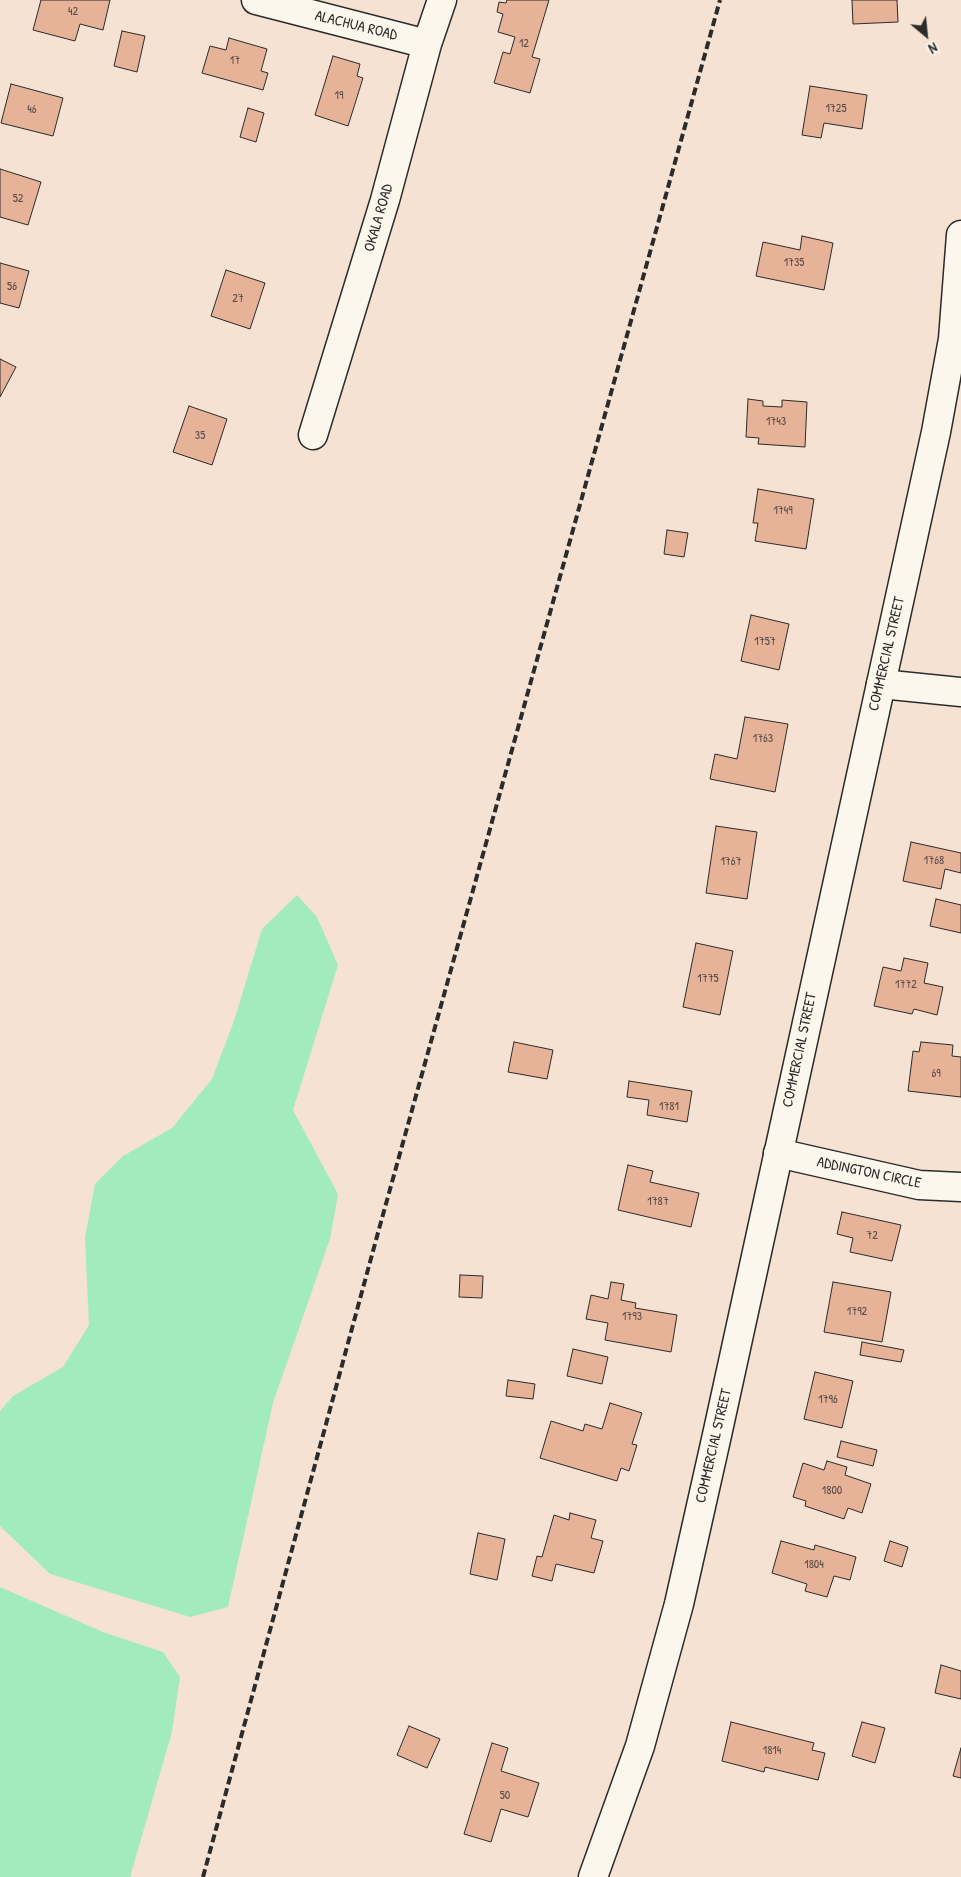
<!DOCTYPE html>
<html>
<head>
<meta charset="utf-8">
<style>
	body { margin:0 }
	#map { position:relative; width:961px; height:1877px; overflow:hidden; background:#f5e2d3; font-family:"Patrick Hand",sans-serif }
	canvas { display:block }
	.north { position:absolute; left:901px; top:10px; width:50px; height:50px; -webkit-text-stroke:4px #fbf7ec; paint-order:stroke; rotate:152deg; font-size:14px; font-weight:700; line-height:20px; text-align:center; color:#2b2b2b }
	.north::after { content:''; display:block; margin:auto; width:18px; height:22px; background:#2b2b2b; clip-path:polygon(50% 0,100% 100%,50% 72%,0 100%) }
</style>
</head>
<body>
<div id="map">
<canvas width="961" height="1877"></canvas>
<div class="north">N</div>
</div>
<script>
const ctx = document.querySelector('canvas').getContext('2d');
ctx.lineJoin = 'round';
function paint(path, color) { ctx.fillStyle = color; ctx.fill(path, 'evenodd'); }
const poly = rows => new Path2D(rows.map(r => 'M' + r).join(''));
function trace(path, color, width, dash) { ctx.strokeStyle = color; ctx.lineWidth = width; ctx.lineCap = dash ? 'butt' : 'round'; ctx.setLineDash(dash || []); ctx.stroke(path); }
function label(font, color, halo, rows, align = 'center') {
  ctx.font = font + ' "Patrick Hand",sans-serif'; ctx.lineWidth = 5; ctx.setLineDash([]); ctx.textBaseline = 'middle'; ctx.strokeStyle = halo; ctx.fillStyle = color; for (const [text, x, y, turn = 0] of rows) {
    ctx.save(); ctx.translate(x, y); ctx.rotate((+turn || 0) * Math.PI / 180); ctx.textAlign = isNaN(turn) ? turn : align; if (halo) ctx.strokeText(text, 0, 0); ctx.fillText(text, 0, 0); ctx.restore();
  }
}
const green = poly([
	[297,895,317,917,338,965,293,1110,338,1194,330,1239,273,1403,228,1607,190,1617,50,1574,0,1526,0,1411,13,1396,63,1367,89,1325,85,1237,95,1184,123,1156,172,1128,212,1079,234,1021,262,929],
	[0,1587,103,1632,163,1652,180,1677,172,1732,130,1877,0,1877]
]);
const building = poly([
	[41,0,110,0,103,30,80,24,75,41,33,30,41,0],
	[507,0,549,0,532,57,540,59,530,93,494,83,503,52,510,54,515,37,498,32,503,14,497,12,499,2,506,3,507,0],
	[852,0,897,0,898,22,853,24,852,0],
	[122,31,145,36,137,72,114,66,122,31],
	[229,38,267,49,261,71,268,73,263,90,202,73,210,46,226,50,229,38],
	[333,56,360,64,357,76,363,78,348,126,315,115,333,56],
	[11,84,63,98,53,136,1,123,11,84],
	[810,86,867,95,862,129,824,123,821,138,802,135,810,86],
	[248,108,264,113,256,142,240,137,248,108],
	[0,169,41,182,28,225,0,217,0,169],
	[802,236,833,243,824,290,756,276,763,242,800,250,802,236],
	[0,263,29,271,19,308,0,303,0,263],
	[226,270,265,283,250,329,211,316,226,270],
	[0,359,16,367,0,397,0,359],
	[748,399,763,401,763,406,782,407,782,400,807,402,805,447,758,444,759,438,746,437,748,399],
	[189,406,227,419,212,465,173,452,189,406],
	[758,489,814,499,806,549,755,541,758,523,753,523,758,489],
	[667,530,688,533,684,557,664,554,667,530],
	[751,615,789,624,779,670,741,661,751,615],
	[745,717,788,724,775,792,710,779,715,754,737,759,745,717],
	[716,826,757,832,747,899,706,893,716,826],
	[911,842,961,853,961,873,945,869,941,889,903,881,911,842],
	[936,899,961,905,961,933,930,926,936,899],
	[696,943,733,951,720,1015,683,1007,696,943],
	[904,958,928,963,924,983,943,987,937,1015,914,1009,912,1014,874,1006,883,967,901,971,904,958],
	[514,1042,553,1050,547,1079,508,1072,514,1042],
	[921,1042,953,1045,952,1056,961,1057,961,1097,908,1091,913,1051,919,1052,921,1042],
	[629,1081,692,1091,687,1122,647,1115,649,1100,627,1097,629,1081],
	[628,1165,653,1171,650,1182,699,1193,691,1227,618,1210,628,1165],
	[842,1212,901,1225,892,1261,850,1252,853,1238,837,1234,842,1212],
	[460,1275,483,1276,482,1298,459,1297,460,1275],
	[611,1282,624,1284,621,1300,636,1303,635,1308,677,1315,671,1352,605,1340,608,1323,586,1319,591,1295,608,1299,611,1282],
	[833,1282,891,1292,882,1342,824,1332,833,1282],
	[862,1342,904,1350,901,1362,860,1355,862,1342],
	[573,1349,608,1357,602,1384,567,1376,573,1349],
	[815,1372,853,1381,842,1428,804,1419,815,1372],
	[508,1380,535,1384,533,1399,506,1396,508,1380],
	[610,1403,642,1413,632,1444,637,1445,629,1471,621,1468,617,1481,540,1458,551,1421,583,1431,585,1424,602,1429,610,1403],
	[841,1441,877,1450,873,1466,837,1457,841,1441],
	[827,1461,847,1467,845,1475,871,1484,862,1513,848,1508,844,1519,805,1506,806,1501,793,1497,803,1463,824,1470,827,1461],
	[570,1513,596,1520,591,1538,603,1541,594,1573,556,1564,552,1581,532,1576,537,1556,542,1557,554,1515,569,1520,570,1513],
	[478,1533,505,1539,497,1580,470,1574,478,1533],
	[781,1541,814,1550,815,1545,856,1557,850,1580,834,1576,827,1597,805,1591,807,1584,772,1573,781,1541],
	[890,1541,908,1547,902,1567,884,1561,890,1541],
	[941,1665,961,1671,961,1699,935,1693,941,1665],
	[731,1722,814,1743,812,1750,825,1753,818,1780,765,1767,764,1772,722,1761,731,1722],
	[862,1722,885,1728,875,1763,852,1756,862,1722],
	[409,1726,440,1739,427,1768,397,1755,409,1726],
	[492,1743,508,1748,501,1771,539,1783,528,1817,501,1809,491,1842,464,1834,492,1743],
	[961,1748,961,1778,953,1776,961,1748]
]);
const minor = poly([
	[256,0,427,44],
	[313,435,385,200,427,44,442,0],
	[881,684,961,692],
	[778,1153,919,1185,961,1187]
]);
const secondary = poly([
	[593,1877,640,1746,679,1604,717,1435,936,432,953,339,961,235]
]);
const rail = poly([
	[203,1877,379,1229,720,0]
]);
const numberNames = [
	["42",73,12],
	["12",524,44],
	["17",235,61],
	["19",339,96],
	["1725",836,109],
	["46",32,110],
	["52",18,199],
	["1735",794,263],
	["56",12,287],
	["27",238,299],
	["1743",776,422],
	["35",200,436],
	["1749",783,511],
	["1757",765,642],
	["1763",763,739],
	["1768",934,861],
	["1767",731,862],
	["1775",708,979],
	["1772",906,985],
	["69",936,1074],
	["1781",669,1107],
	["1787",658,1202],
	["72",872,1236],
	["1792",857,1312],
	["1793",632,1317],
	["1796",828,1400],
	["1800",832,1491],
	["1804",814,1565],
	["1814",772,1751],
	["50",505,1796]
];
const streetNames = [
	["ALACHUA ROAD",356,26,14],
	["OKALA ROAD",379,218,-74],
	["COMMERCIAL STREET",887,654,-77],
	["COMMERCIAL STREET",800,1050,-78],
	["ADDINGTON CIRCLE",869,1173,12],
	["COMMERCIAL STREET",714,1446,-77]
];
paint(green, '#a2ecbb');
paint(building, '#e6b298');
trace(building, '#2b2b2b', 1);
trace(minor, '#2b2b2b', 31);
trace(secondary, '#2b2b2b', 31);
trace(minor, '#fbf7ec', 28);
trace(secondary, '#fbf7ec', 28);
trace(rail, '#2b2b2b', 4, [8, 4]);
label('12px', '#5a4d46', null, numberNames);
label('15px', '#2b2b2b', '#fbf7ec', streetNames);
</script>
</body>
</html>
